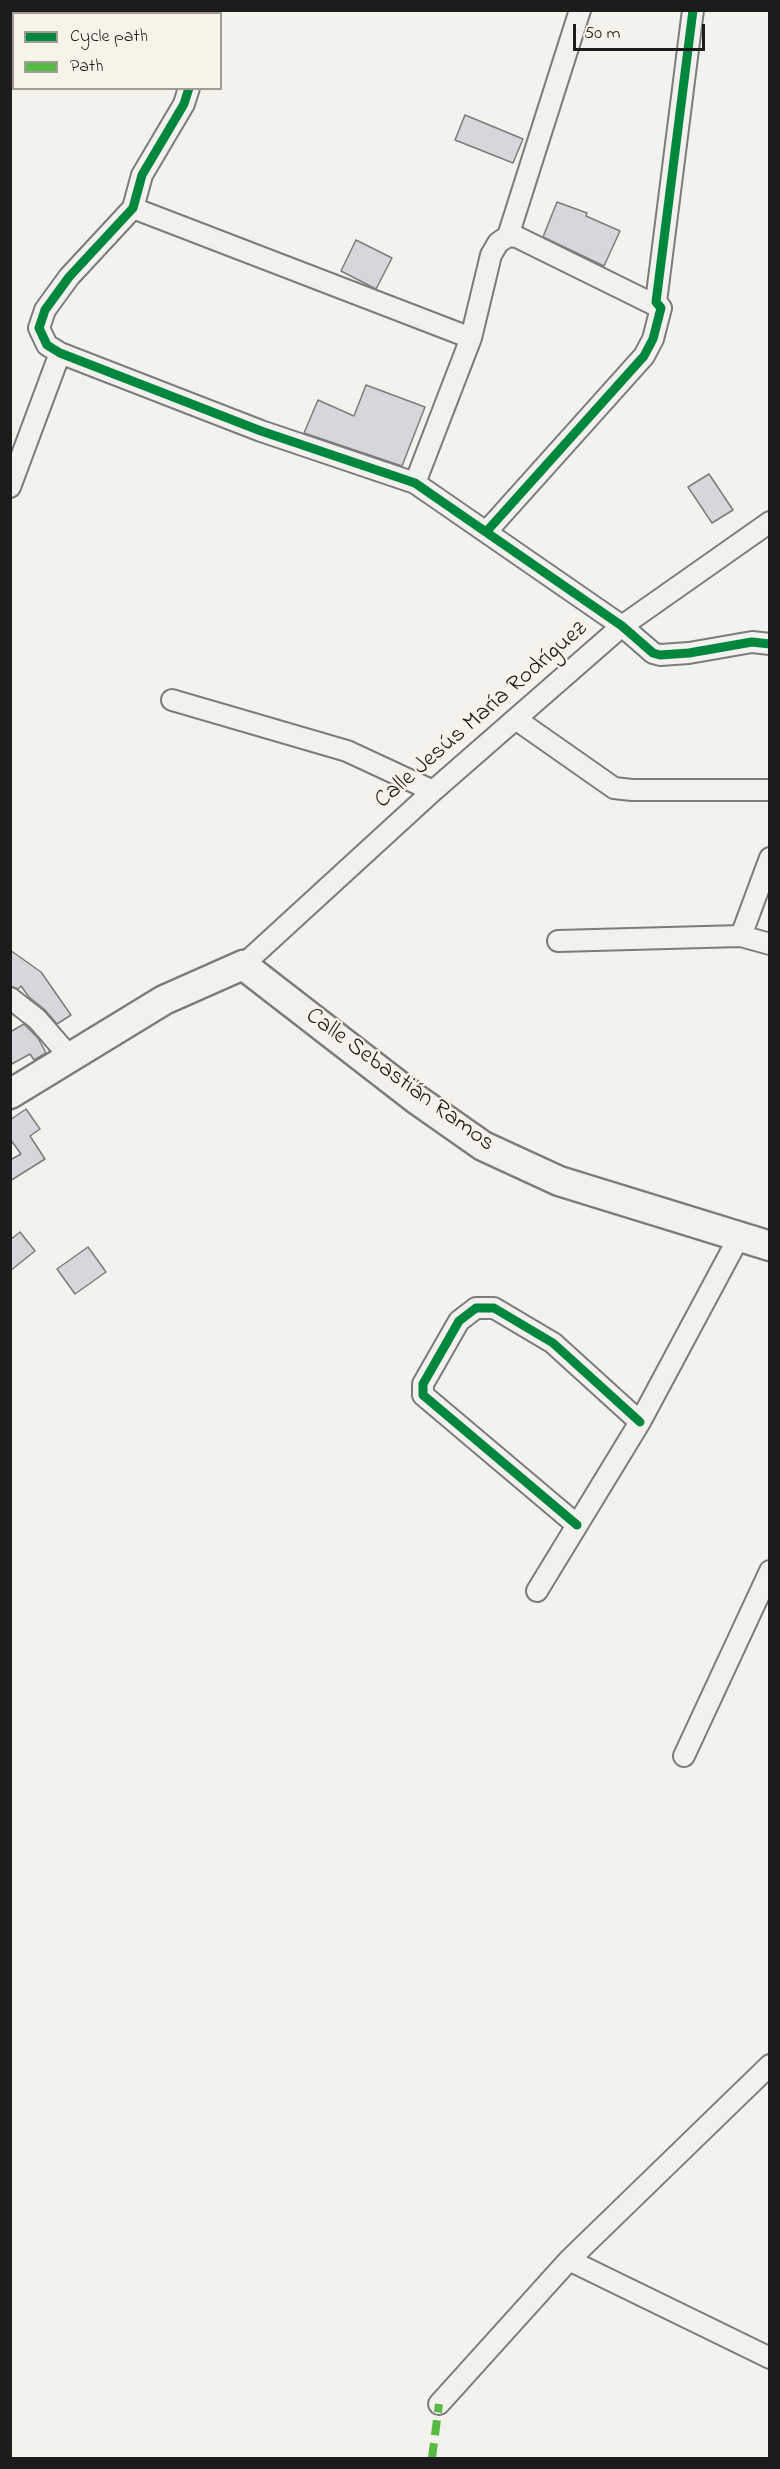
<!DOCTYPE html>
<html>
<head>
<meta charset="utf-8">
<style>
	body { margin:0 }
	#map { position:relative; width:780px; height:2469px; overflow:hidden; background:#f4f2ec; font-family:"Indie Flower",sans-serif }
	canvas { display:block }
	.frame { position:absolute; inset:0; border:12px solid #1c1c1c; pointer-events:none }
	.legend { position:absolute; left:12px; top:12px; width:210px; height:78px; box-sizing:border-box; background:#f7f3e8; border:2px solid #9f9d96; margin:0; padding:8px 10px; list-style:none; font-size:18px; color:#1c1c1c }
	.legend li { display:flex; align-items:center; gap:12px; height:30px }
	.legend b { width:30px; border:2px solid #9f9d96 }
	.scale { position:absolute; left:573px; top:24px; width:132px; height:27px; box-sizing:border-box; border:3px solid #1c1c1c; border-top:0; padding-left:8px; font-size:18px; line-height:21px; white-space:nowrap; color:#1c1c1c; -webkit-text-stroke:4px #f7f3e8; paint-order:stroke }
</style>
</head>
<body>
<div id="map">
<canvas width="780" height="2469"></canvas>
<div class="frame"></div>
<ul class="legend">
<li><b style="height:8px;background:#00873e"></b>Cycle path</li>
<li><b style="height:8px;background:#58b947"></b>Path</li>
</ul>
<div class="scale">50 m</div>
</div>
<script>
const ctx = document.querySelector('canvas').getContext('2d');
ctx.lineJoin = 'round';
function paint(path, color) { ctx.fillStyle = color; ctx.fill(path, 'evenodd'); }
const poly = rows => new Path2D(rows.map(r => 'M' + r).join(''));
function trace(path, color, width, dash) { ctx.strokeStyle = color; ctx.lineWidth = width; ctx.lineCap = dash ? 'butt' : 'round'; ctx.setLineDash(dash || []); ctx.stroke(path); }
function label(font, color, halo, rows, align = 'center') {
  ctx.font = font + ' "Indie Flower",sans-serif'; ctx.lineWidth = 4.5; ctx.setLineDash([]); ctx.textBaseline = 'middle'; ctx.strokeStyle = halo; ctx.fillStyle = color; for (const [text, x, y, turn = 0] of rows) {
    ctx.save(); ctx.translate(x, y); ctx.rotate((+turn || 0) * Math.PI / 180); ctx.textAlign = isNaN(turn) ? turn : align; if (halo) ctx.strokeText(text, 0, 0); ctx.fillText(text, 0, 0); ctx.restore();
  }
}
const building = poly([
	[465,115,523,139,513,163,455,140,465,115],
	[557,202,587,213,586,216,620,231,604,266,543,237,557,202],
	[356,240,392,258,376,289,341,271,356,240],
	[366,385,425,407,402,466,304,433,318,400,354,416,366,385],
	[709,474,733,510,712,523,688,487,709,474],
	[10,950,41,972,71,1015,57,1024,45,1010,29,997,21,986,18,989,10,986,10,950],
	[24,1024,38,1038,46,1053,34,1060,30,1054,10,1065,10,1032,24,1024],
	[26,1109,40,1129,30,1136,45,1159,10,1181,10,1160,21,1154,10,1139,10,1120,26,1109],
	[20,1232,35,1251,10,1271,10,1240,20,1232],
	[88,1247,106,1272,75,1294,57,1269,88,1247]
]);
const street = poly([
	[196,10,196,14],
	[189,88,184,104,142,175,133,208,69,277,45,310,39,328,47,345,60,353,261,431,415,483,622,626,653,653,660,655,689,653,752,642,770,644],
	[133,208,471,338],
	[508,236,580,10],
	[415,483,471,338,491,255,498,243,508,236,517,237,661,308],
	[10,487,60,353],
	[487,531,644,356,653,339,661,308,656,302,693,10],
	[172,700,347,751,433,791],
	[517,720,614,788,632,790,770,790],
	[741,936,770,858],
	[558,941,741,936,770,944],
	[243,965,433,791,622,626,770,522],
	[10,998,37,1019,70,1057],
	[577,1525,423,1395,423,1384,459,1321,476,1308,494,1308,553,1343,640,1422],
	[537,1591,640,1422,739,1237],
	[684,1756,770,1571],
	[569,2260,770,2358],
	[439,2404,569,2260,770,2065]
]);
const secondary = poly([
	[10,1094,164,1000,243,965,416,1099,483,1146,559,1181,770,1246]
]);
const quiet = poly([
	[432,2458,439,2404]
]);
const cycleway = poly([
	[189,88,184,104,142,175,133,208,69,277,45,310,39,328,47,345,60,353,261,431,415,483,622,626,653,653,660,655,689,653,752,642,770,644],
	[487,531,644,356,653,339,661,308,656,302,693,10],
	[577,1525,423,1395,423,1384,459,1321,476,1308,494,1308,553,1343,640,1422]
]);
const streetNames = [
	["Calle Jesús María Rodríguez",482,716,-41],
	["Calle Sebastián Ramos",399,1081,36]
];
paint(building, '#d8d5dc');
trace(building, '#7d7c7a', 1.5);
trace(street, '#7d7c7a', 24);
trace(secondary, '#7d7c7a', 33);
trace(street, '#f2f1ed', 20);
trace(secondary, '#f2f1ed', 28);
trace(quiet, '#58b947', 8, [15, 8]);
trace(cycleway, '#00873e', 9);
label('24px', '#1c1c1c', '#f7f3e8', streetNames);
</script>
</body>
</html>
